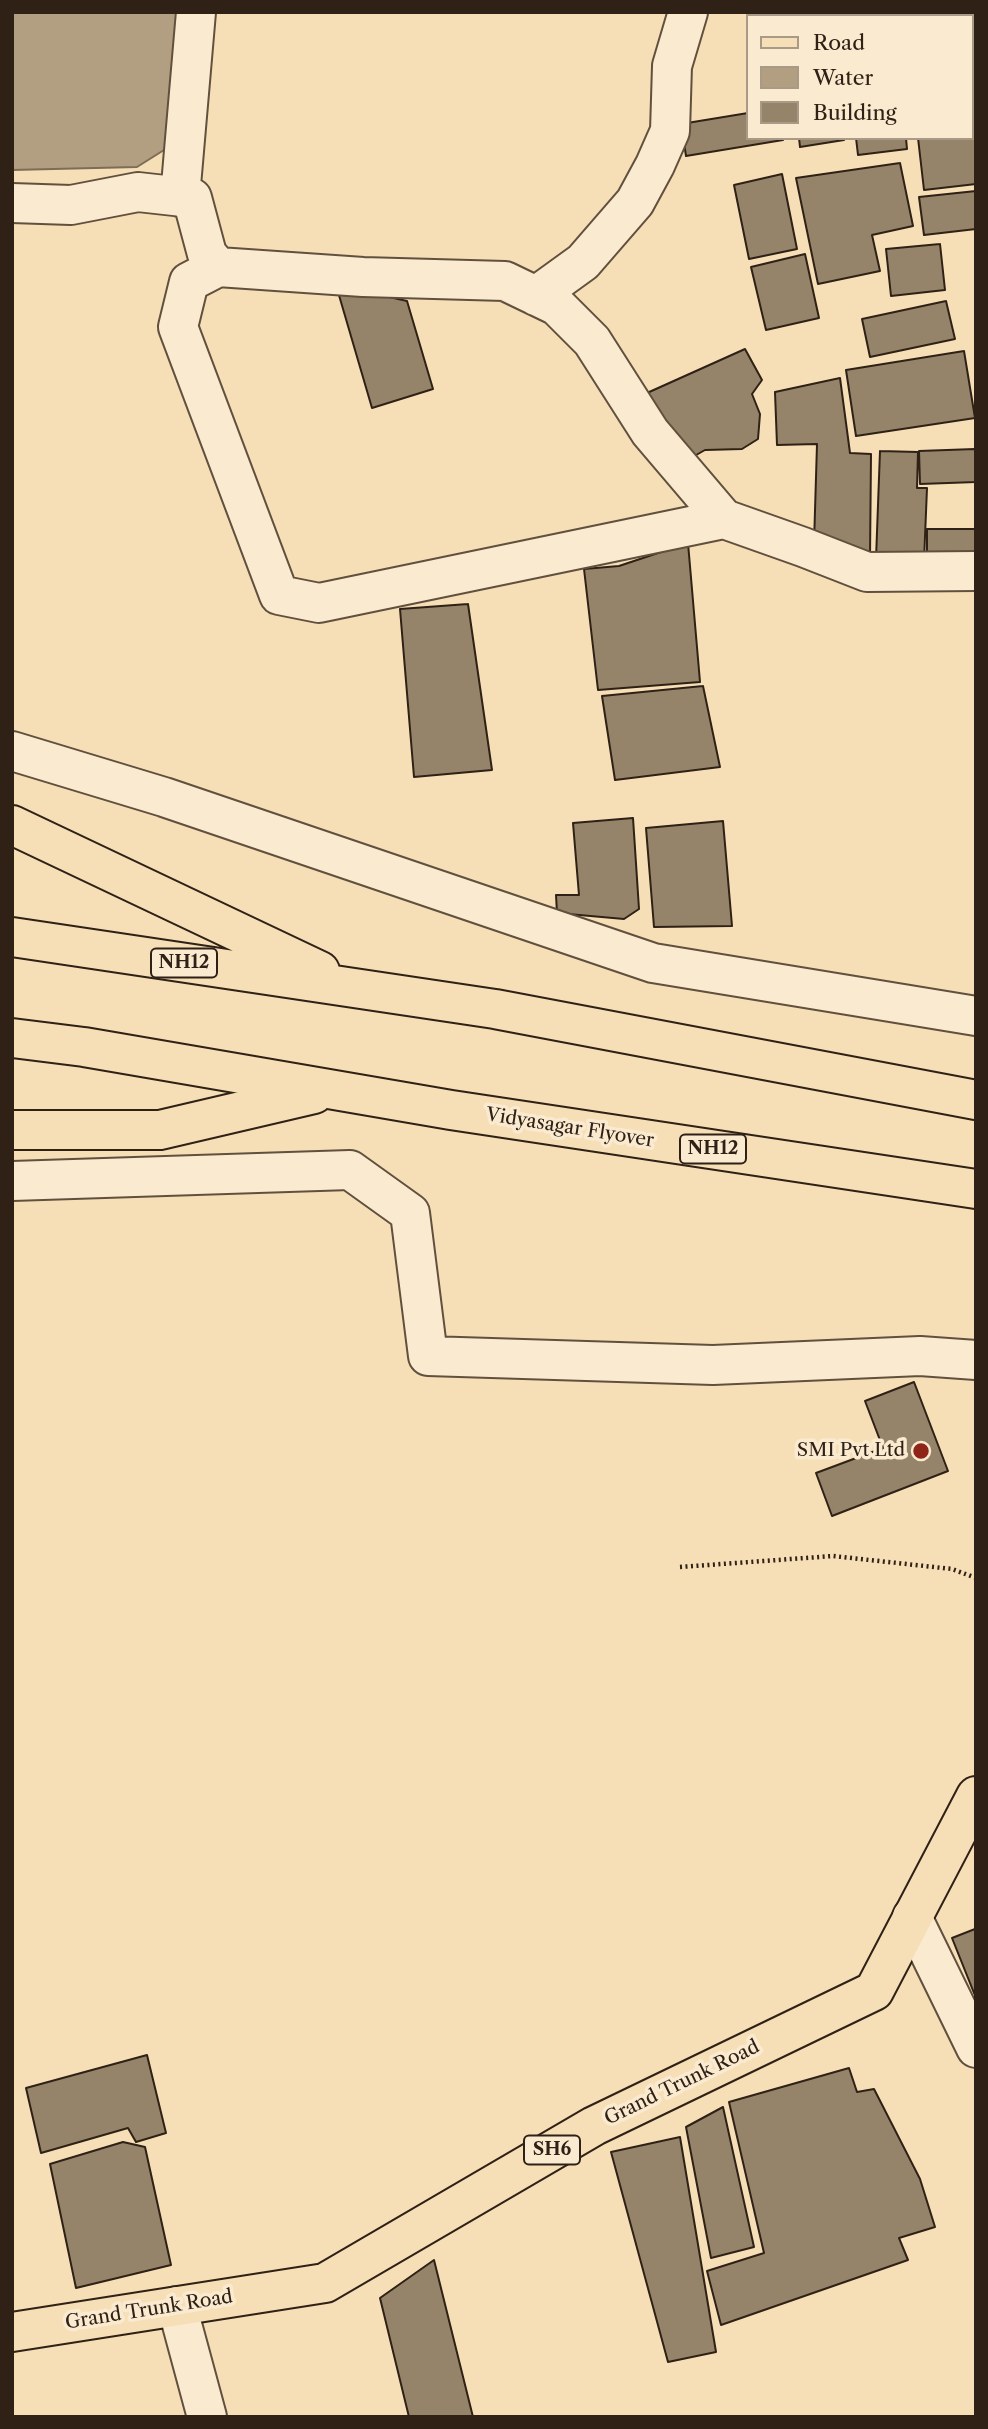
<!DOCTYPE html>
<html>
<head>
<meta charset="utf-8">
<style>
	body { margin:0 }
	#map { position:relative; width:988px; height:2429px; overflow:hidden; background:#f6dfb7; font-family:"Libre Caslon Text",serif }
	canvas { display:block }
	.frame { position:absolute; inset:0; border:14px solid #2f2116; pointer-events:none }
	.legend { position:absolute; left:746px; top:14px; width:228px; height:126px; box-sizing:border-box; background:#f9ead0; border:2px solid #a89a86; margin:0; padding:9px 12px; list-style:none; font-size:21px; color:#2f2116 }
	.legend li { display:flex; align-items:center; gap:14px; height:35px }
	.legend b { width:35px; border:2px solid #a89a86 }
</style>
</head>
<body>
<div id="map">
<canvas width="988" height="2429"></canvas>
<div class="frame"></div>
<ul class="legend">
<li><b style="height:9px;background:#f6dfb7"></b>Road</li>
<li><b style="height:19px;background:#b29e80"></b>Water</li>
<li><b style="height:19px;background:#96846a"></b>Building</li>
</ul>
</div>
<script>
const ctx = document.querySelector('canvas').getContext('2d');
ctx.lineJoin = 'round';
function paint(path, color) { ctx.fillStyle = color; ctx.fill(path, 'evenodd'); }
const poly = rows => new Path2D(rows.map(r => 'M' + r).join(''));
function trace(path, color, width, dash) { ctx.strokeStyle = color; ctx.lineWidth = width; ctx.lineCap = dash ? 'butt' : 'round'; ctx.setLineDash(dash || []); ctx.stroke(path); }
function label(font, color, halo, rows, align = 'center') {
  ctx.font = font + ' "Libre Caslon Text",serif'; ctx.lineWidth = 7; ctx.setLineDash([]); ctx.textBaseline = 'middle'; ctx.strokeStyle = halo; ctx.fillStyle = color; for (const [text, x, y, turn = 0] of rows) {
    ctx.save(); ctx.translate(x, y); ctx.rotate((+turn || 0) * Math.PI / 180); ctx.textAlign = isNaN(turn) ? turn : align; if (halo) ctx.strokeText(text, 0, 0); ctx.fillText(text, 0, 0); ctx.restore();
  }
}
const water = poly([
	[12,12,185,12,172,145,137,167,12,170,12,12]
]);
const building = poly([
	[748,113,748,138,783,138,783,140,686,156,681,124,748,113],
	[972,121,976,121,976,184,924,190,918,138,972,138,972,121],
	[799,138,843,138,844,140,800,147,799,138],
	[856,138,906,138,907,149,858,155,856,138],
	[900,163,913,226,872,235,880,271,818,284,796,178,900,163],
	[782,174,797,249,749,259,734,185,782,174],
	[976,191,976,229,924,235,919,197,976,191],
	[940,244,945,290,891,296,886,249,940,244],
	[805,254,819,318,766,330,751,267,805,254],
	[336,285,407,301,433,389,372,408,336,285],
	[946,301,955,339,870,357,862,319,946,301],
	[745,349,762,380,752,394,760,414,758,439,742,449,705,450,682,463,647,393,745,349],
	[964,351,975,418,856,436,846,370,964,351],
	[840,378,850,453,871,454,870,558,814,544,817,444,777,445,775,392,840,378],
	[975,449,976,482,920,484,919,451,975,449],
	[880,451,918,452,917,488,927,488,924,561,876,559,880,451],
	[927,529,976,529,976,562,927,562,927,529],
	[688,543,700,682,598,690,584,569,619,566,688,543],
	[468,604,492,770,414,777,400,609,468,604],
	[703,686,720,767,615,780,602,696,703,686],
	[633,818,639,909,624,919,557,913,556,895,579,895,573,823,633,818],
	[723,821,732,926,654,927,646,828,723,821],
	[914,1382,948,1471,832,1516,816,1473,883,1448,865,1401,914,1382],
	[975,1929,976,1929,976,1998,952,1938,975,1929],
	[147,2055,166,2133,136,2142,128,2128,41,2153,26,2088,147,2055],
	[849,2068,857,2092,874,2089,920,2179,935,2227,899,2238,908,2260,721,2325,707,2271,764,2253,729,2102,849,2068],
	[723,2107,754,2247,711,2258,686,2127,723,2107],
	[680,2137,716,2352,668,2362,611,2152,680,2137],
	[123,2142,145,2147,171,2265,76,2288,50,2164,123,2142],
	[434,2260,473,2417,409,2417,380,2298,434,2260]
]);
const path = poly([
	[680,1567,833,1556,952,1569,976,1578]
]);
const minor = poly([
	[180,197,196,12],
	[12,203,71,205,138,192,192,198,207,254,218,267,363,277,505,281,557,306,592,341,650,432,724,519,803,547,867,572,976,571],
	[218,267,189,282,178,327,279,595,319,603,724,519],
	[536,296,583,262,635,202,655,165,670,131,672,66,688,12],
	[12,751,164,797,653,963,976,1016],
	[12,1181,350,1170,410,1213,428,1356,713,1365,920,1356,976,1360],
	[912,1917,976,2048],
	[177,2306,207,2417]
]);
const major = poly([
	[12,2332,325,2283,594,2126,874,1991,976,1796]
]);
const highway = poly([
	[12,825,320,971],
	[12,937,495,1009,976,1100],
	[12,1038,84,1047,451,1110,976,1189],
	[12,1130,160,1130,314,1094]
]);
const markers = [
	[921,1451,9,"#8f2418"]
];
const shields = [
	[184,963,66],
	[713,1149,66],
	[552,2150,56]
];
const shieldNames = [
	["NH12",184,963],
	["NH12",713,1149],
	["SH6",552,2150]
];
const streetNames = [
	["Vidyasagar Flyover",570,1128,9],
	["Grand Trunk Road",682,2083,-26],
	["Grand Trunk Road",149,2310,-9]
];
const poiNames = [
	["SMI Pvt Ltd",905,1451]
];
paint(water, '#b29e80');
trace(water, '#7e6c56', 2);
paint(building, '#96846a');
trace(building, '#2f2116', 2);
trace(minor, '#61503e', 42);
trace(major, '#2f2116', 42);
trace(highway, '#2f2116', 42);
trace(path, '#2f2116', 4.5, [2, 3.5]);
trace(minor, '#f9ead0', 38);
trace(major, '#f6dfb7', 38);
trace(highway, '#f6dfb7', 38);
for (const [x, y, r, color] of markers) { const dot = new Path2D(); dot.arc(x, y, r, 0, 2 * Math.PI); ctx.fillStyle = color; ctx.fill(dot); trace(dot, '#f9ead0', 2.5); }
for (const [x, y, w] of shields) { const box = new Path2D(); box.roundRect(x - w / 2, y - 14.5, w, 29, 5); ctx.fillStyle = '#f9ead0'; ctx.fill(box); trace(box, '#2f2116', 2); }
label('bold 18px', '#2f2116', null, shieldNames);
label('19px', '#2f2116', '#f9ead0', streetNames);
label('19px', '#2f2116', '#f9ead0', poiNames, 'right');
</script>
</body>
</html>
